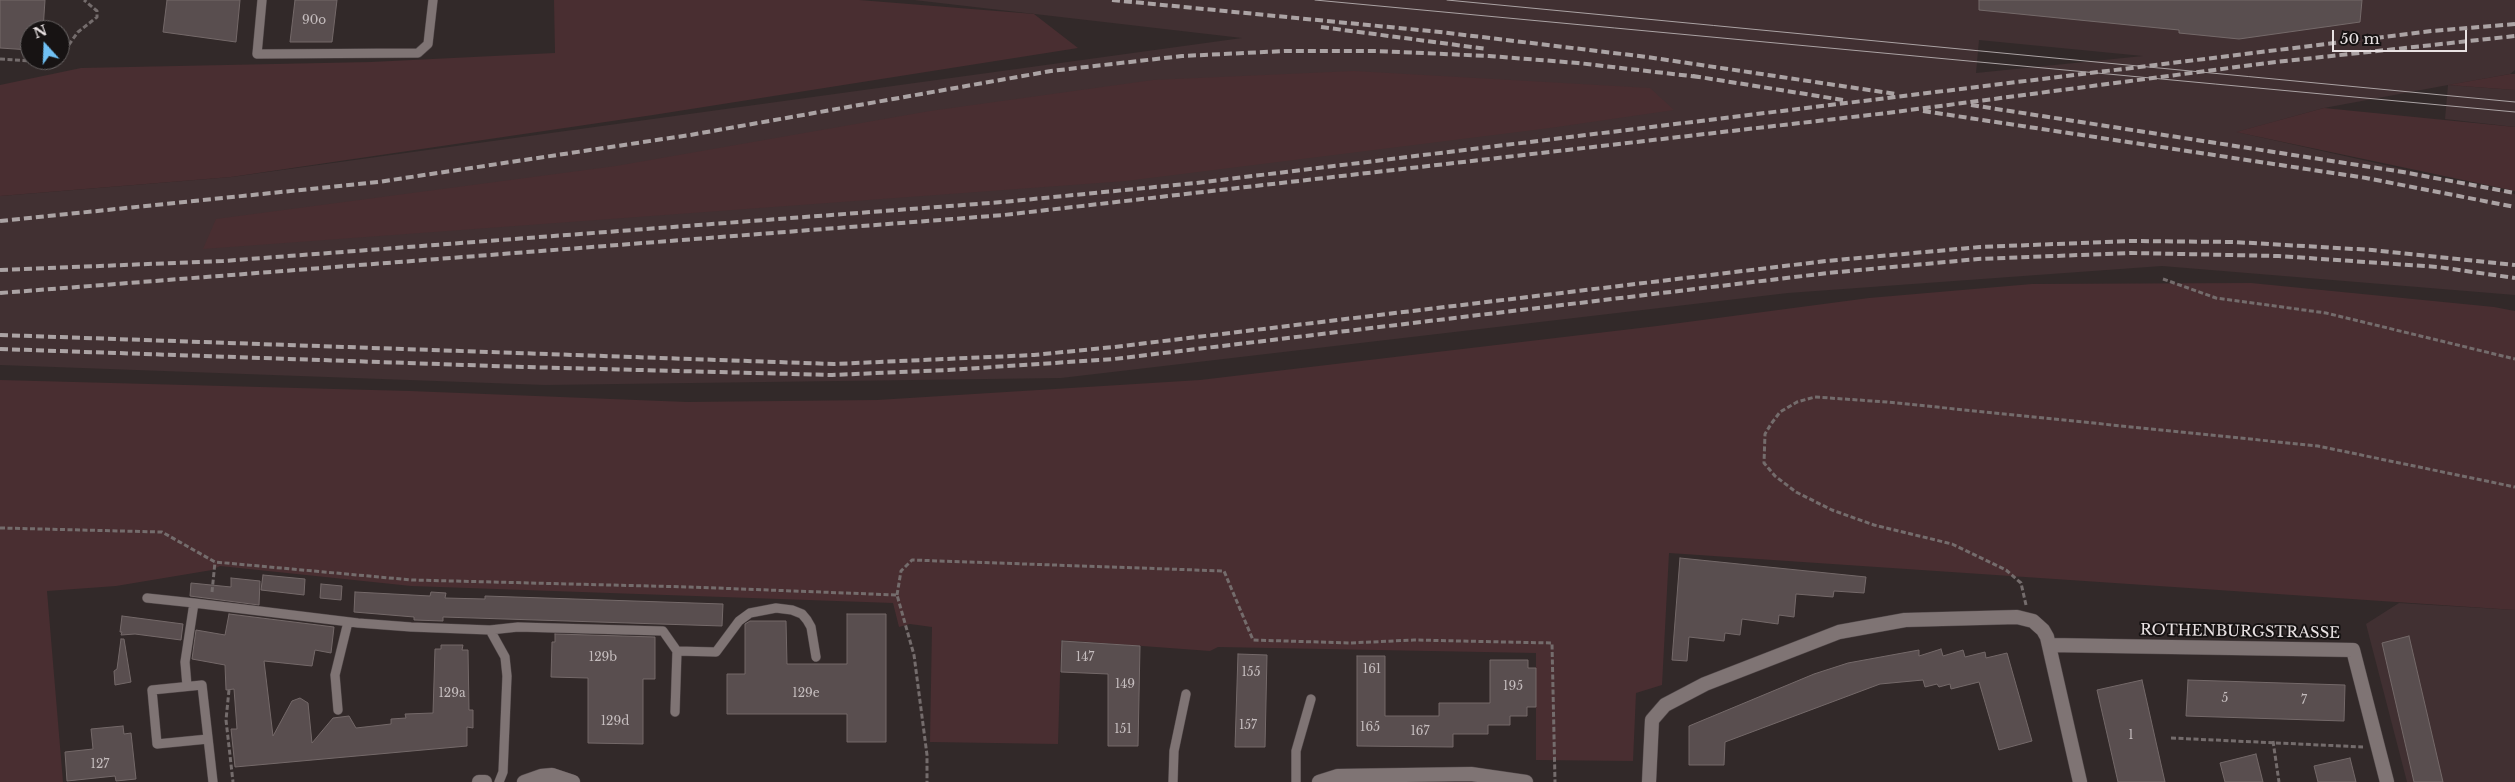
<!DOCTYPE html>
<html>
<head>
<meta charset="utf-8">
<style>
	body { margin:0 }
	#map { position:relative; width:2515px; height:782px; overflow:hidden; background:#322929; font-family:"Libre Baskerville",serif }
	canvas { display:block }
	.north { position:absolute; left:20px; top:20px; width:50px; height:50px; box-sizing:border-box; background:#171313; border:1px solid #6b6666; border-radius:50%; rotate:340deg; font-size:14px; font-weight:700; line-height:20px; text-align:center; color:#e9e2e3 }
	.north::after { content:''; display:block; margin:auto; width:18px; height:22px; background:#70c1f4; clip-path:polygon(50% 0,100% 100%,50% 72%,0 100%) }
	.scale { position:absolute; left:2332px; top:30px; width:135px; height:22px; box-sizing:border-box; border:2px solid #e9e2e3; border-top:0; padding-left:6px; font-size:15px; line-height:18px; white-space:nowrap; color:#e9e2e3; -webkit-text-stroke:4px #171313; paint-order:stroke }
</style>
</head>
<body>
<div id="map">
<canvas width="2515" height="782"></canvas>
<div class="north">N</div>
<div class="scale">50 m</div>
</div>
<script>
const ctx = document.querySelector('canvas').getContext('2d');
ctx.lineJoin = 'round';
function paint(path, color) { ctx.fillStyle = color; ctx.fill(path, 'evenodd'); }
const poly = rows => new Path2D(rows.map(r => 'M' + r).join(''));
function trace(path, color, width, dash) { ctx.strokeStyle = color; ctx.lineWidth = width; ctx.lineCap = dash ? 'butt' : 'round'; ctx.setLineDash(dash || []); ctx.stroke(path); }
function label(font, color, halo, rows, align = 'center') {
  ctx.font = font + ' "Libre Baskerville",serif'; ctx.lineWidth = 4; ctx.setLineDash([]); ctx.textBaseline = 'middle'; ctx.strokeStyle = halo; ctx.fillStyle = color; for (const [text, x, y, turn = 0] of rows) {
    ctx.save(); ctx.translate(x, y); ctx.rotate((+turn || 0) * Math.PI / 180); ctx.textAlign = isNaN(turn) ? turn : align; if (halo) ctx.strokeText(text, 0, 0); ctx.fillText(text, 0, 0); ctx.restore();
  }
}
const built = poly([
	[914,0,2515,0,2515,70,2510,74,2449,85,2515,90,2515,127,2445,119,2448,85,2324,108,2237,132,2515,194,2515,295,2162,266,1788,293,1061,378,545,385,0,365,0,196,231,177,1242,38],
	[1979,40,2143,56,1976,73],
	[2399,603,2515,610,2515,782,2407,782,2366,624]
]);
const green = poly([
	[554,0,859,0,1034,14,1078,48,653,115,231,177,0,196,0,85,81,68,371,62,555,53],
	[1354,71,1650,88,1674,110,1550,128,1126,181,203,249,216,219,616,166,930,111,1153,80],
	[2510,74,2515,74,2515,90,2448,85],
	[2324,108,2515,127,2515,191,2236,132],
	[2251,283,2494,307,2515,311,2515,610,1669,553,1662,685,1636,693,1633,761,1536,760,1536,653,1218,647,1210,651,1061,640,1058,744,930,742,932,627,910,624,899,627,893,603,411,586,220,566,212,570,116,586,47,591,63,782,0,782,0,380,410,391,687,402,877,400,1200,380,1657,326,1869,298,2032,284]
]);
const building = poly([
	[0,0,45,0,43,30,30,30,30,50,0,48,0,0],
	[167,0,240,0,236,42,163,32,167,0],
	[295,0,337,0,332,42,290,42,295,0],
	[1979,0,2362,0,2360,22,2239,39,2179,33,2179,30,1979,10,1979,0],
	[1680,558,1866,577,1864,593,1834,591,1833,597,1796,594,1794,617,1779,615,1778,624,1742,619,1740,635,1725,633,1724,641,1689,637,1687,661,1672,660,1680,558],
	[263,575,305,579,304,595,261,590,263,575],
	[231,578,260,581,259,605,190,596,191,583,231,587,231,578],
	[321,584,342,586,341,600,320,598,321,584],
	[355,592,430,596,431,592,446,593,445,598,485,599,485,596,723,604,722,626,443,617,443,621,414,620,414,617,354,612,355,592],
	[229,614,334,627,331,653,315,650,312,666,264,661,273,736,292,701,300,698,308,703,312,743,333,718,349,716,356,728,391,724,391,719,406,718,405,714,433,713,435,649,441,649,441,645,463,645,462,650,468,650,469,710,473,710,473,728,467,727,467,746,235,767,231,729,237,729,234,689,226,690,225,665,192,659,196,630,225,635,229,614],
	[847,614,886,614,886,742,847,742,847,714,727,714,727,674,745,674,745,624,750,621,786,621,787,664,847,664,847,614],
	[122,616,183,624,181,640,135,634,121,635,122,632,120,632,122,616],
	[555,634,655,637,655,679,643,679,643,744,588,743,588,678,551,677,552,642,555,642,555,634],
	[2409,636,2443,782,2414,782,2382,643,2409,636],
	[121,639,124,639,131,682,115,685,114,671,117,669,121,639],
	[1062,641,1140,646,1138,746,1108,746,1108,674,1061,672,1062,641],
	[1941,649,1943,656,1963,650,1965,657,1985,652,1986,658,2007,653,2032,741,1999,750,1979,682,1951,689,1950,684,1939,687,1937,684,1925,687,1923,680,1880,684,1725,742,1724,765,1689,765,1689,726,1814,674,1848,663,1919,650,1919,656,1941,649],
	[1238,654,1267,655,1265,747,1235,747,1238,654],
	[1357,656,1385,656,1385,716,1439,716,1439,703,1490,703,1490,660,1528,660,1528,668,1536,668,1536,707,1527,707,1527,716,1510,716,1510,725,1488,725,1488,734,1453,734,1453,747,1357,746,1357,656],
	[2142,680,2165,782,2118,782,2097,690,2142,680],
	[2188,680,2345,685,2344,721,2186,716,2188,680],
	[123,726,124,734,131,733,136,779,116,781,115,776,67,781,65,752,93,749,91,729,123,726],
	[2256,754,2263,782,2225,782,2220,763,2256,754],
	[2350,758,2356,782,2318,782,2314,766,2350,758]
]);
const path = poly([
	[60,57,78,32,97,17,97,11,84,0],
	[0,59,48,62,53,60],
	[2163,279,2216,298,2326,313,2515,359],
	[0,528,162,532,215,562,412,580,690,587,897,595,914,655,927,755,927,782],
	[212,592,215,562],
	[897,595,901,571,912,560,1224,571,1253,640,1350,643,1414,640,1552,643,1555,782],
	[2026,605,2021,583,2006,570,1952,544,1874,525,1832,510,1796,492,1775,476,1764,463,1765,434,1771,424,1780,412,1797,402,1815,397,1887,402,2318,446,2515,487],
	[229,690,226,720,233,782],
	[2171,738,2363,747],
	[2273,741,2279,782]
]);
const service = poly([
	[262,0,257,54,418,53,428,44,433,0],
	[147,598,194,603,185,662,187,686],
	[194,603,358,623,411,627,490,630,518,627,663,631,677,651,675,712],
	[490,630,505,657,507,676,503,772,499,782],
	[677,651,716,652,739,621,750,613,776,608,792,610,802,614,807,620,811,627,816,657],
	[338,710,335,675,348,622],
	[208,739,157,744,152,690,202,685,213,782],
	[1173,782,1174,751,1186,694],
	[1296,782,1296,751,1311,699]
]);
const minor = poly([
	[2049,645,2353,650,2387,782],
	[479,782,485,782],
	[524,782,541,776,552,775,573,782],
	[1319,782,1338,776,1471,774,1526,782],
	[1649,782,1652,720,1665,705,1705,684,1839,632,1905,620,2017,617,2033,621,2043,630,2047,637,2080,782]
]);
const tram = poly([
	[1315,0,2515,112],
	[1447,0,2515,102]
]);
const rail = poly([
	[1112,0,1440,32,1647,57,1896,94],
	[1321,27,1487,49],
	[1693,76,1843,100],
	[1971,105,2403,172,2515,193],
	[1923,111,2366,178,2515,207],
	[0,221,378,182,690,135,1051,71,1182,56,1285,51,1377,51,1489,56,1578,63,1699,77],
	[0,270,223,261,1003,202,1196,183,2432,31,2515,24],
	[0,293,1004,215,1887,113,2267,63,2515,36],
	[0,335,834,364,1034,355,1114,347,1826,261,1980,247,2132,241,2234,242,2372,250,2515,265],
	[0,349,524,367,832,375,948,370,1114,359,1828,273,1978,259,2131,253,2279,256,2438,267,2515,278]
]);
const numberNames = [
	["90o",314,21],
	["129b",603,658],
	["147",1085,658],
	["161",1372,670],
	["155",1251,673],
	["149",1125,685],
	["195",1513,687],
	["129a",452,694],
	["129e",806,694],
	["5",2225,699],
	["7",2304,701],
	["129d",615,722],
	["157",1248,726],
	["165",1370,728],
	["151",1123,730],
	["167",1420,732],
	["1",2131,736],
	["127",100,765]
];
const streetNames = [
	["ROTHENBURGSTRASSE",2240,632,1]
];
paint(built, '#413032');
paint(green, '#492e31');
paint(building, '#594e4f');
trace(building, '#746969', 1);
trace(service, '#504748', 10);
trace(minor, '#504748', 15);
trace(path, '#746c6c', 3, [5, 2.5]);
trace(service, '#7f7474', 9);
trace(minor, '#7f7474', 14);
trace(tram, '#aba3a4', 1);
trace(rail, '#aba3a4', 4, [8, 4]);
label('12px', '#c5bdbe', null, numberNames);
label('15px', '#e9e2e3', '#171313', streetNames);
</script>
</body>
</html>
